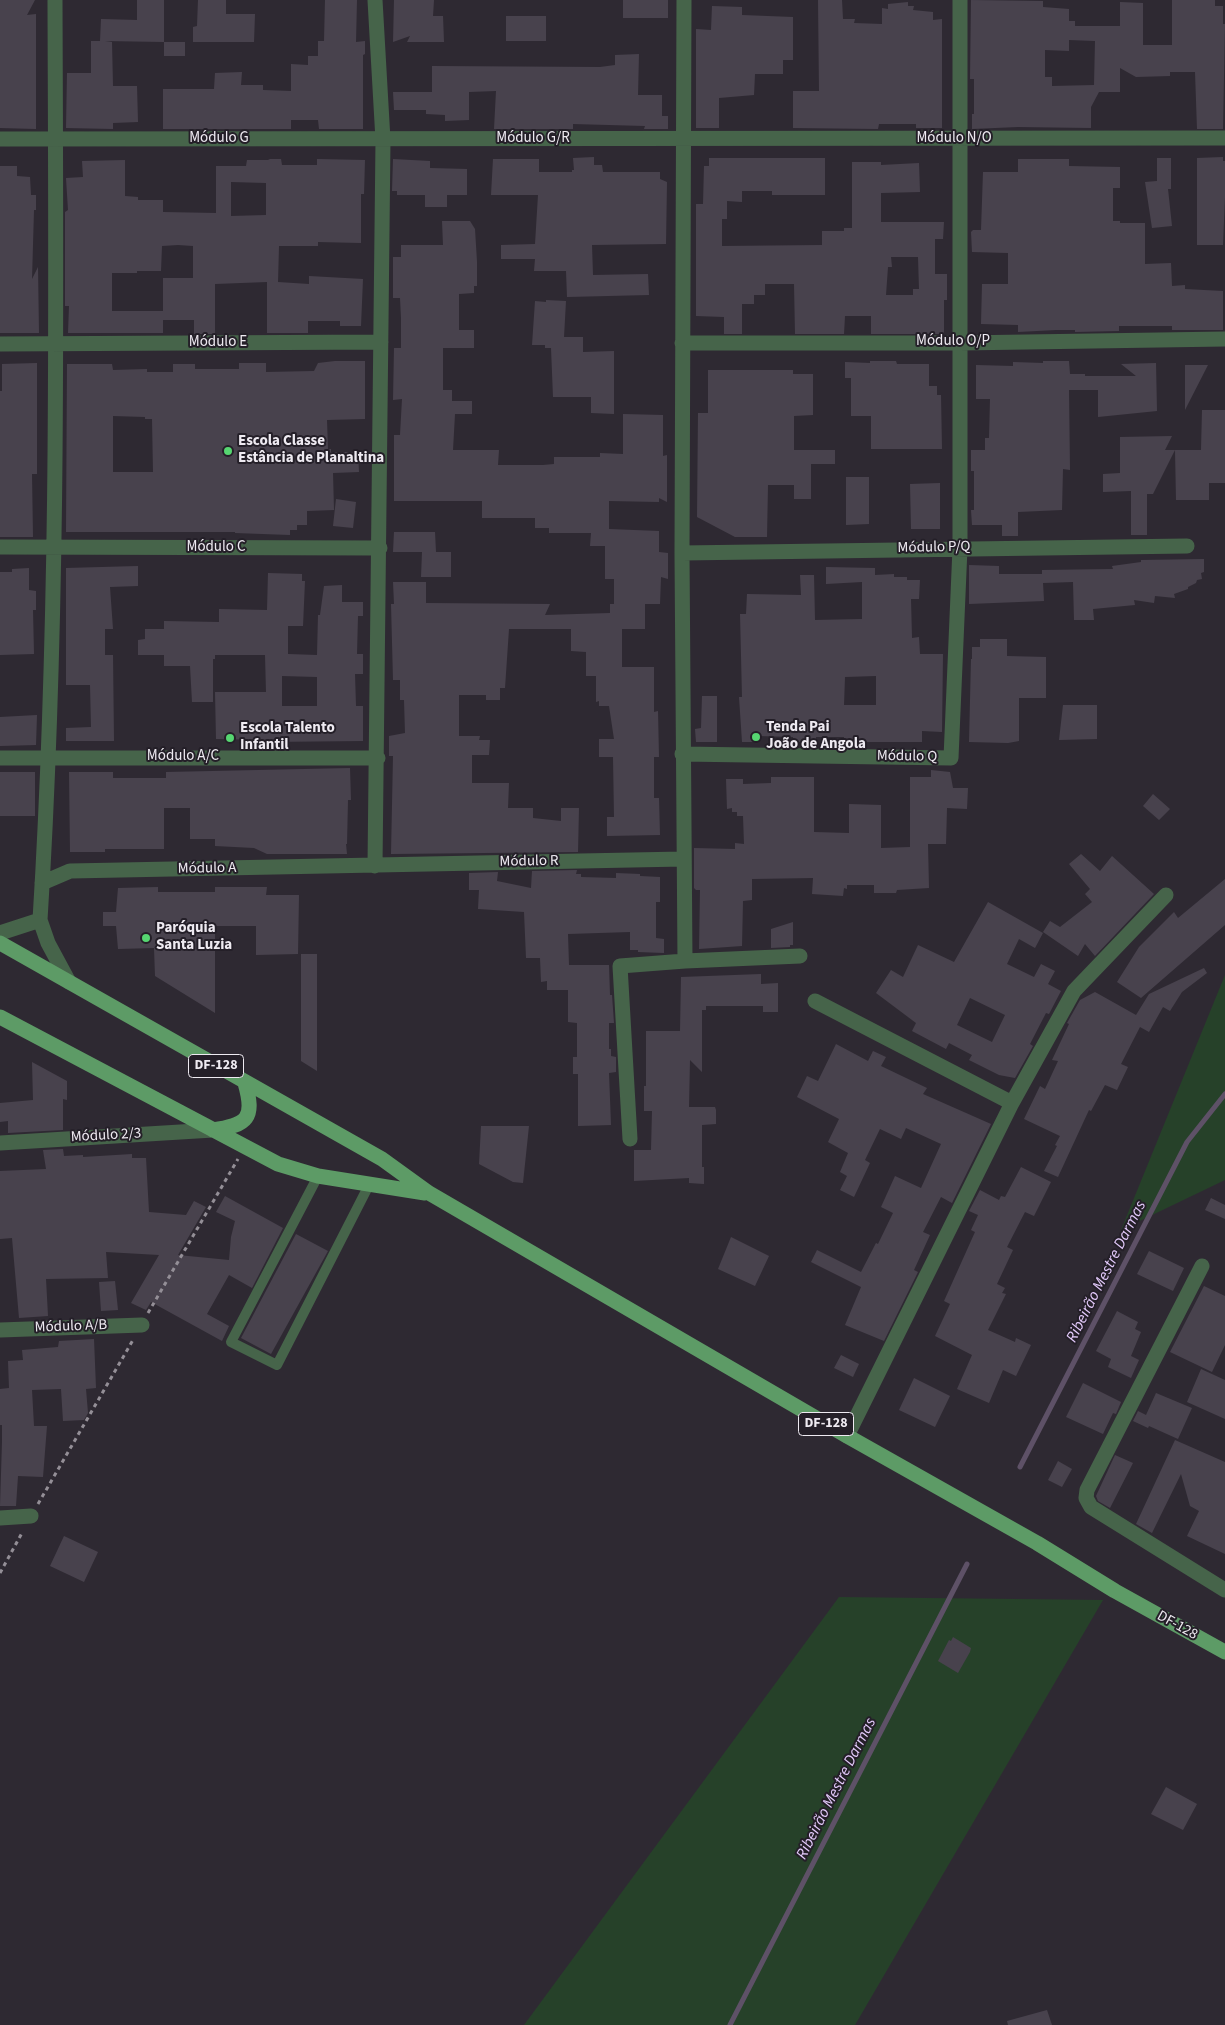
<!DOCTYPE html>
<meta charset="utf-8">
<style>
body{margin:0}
canvas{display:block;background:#2e2932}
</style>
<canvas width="1225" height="2025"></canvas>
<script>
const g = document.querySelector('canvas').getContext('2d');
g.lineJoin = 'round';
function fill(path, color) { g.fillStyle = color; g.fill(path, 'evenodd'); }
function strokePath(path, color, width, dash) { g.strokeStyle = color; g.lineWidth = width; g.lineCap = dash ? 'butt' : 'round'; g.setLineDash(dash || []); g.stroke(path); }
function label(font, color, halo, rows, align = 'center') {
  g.font = font + ' "Source Sans 3",sans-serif'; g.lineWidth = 4; g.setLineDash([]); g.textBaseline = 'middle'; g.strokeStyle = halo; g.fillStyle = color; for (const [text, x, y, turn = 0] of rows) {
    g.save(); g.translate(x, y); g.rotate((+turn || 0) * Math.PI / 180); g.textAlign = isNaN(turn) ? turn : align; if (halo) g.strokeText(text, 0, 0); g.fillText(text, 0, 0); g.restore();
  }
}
const green = new Path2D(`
 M1225,975V1180L1121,1230Z
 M839,1597L1103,1600L855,2025H524Z`);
const stream = new Path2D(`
 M1020,1467L1187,1142L1225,1094
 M730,2025L967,1564`);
const building = new Path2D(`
 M0,0H35L27,15L36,14V129L0,128Z
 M137,0H164V42L105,41L112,42L113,86H137L138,122L113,123V129L66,128L67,73H91V41H100L101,19L137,20Z
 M198,0H226V14H255L254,42H193V27L197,26Z
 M325,0H357L356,42L365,41V54L363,55V129H319L318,120H291V129H163V89H214L215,73L242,72L241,85H263V90L291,91V64L308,65V56H318V41H324Z
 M394,0H434L433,16H443L444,42H407L410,36L393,42Z
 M623,0H668V18H623Z
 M818,0H842L843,19H855L854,23L882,24V8L888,9V4L908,2V6H914L913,10L933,12V20L942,19V128H916V124H879L878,129L793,128V91H819Z
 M971,0L1043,1V7L1069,9V21H1075V26H1120V2L1143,3V45H1172V0H1215V6H1223V24H1225L1223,129H1197L1195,72H1170V76L1136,77L1120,68V92H1099L1091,107V128L1018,127L972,129V114H974V79H970ZM1069,40L1095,41L1094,85L1052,86V77H1045V50L1069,51Z
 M712,6L742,7V15L793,17V60H783V74H755L754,95L719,98V128H696V29L711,30Z
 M506,16H546V41H506Z
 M164,42H185V56H164Z
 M639,54L638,95H662V116H668V129H644L645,126L573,124V129H494L496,91L469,92V120L445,121V115L426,114V110H394L393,92H432V66L600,67L615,65V55Z
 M594,157V165H602L603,172H660V179L667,182L666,244L592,245L593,275L648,274L649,295L567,297L566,271H534L535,259H501V245L535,244L538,195H491L493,159H539V172H572V170H574L573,158Z
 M1223,157V161H1225V197L1223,245H1197V158Z
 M709,158H825V195H772V191H742V202L727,201V219H722V246L822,245V231H844V228H852V162H881V165L919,163L920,192L881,193V222H944L943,239H935V274H947V300H944V334H871V316H845L844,334H795L794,284H765V295H754V304H742V334H724V317L696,316V204H703L704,166H709ZM891,257H918L919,289H913V295H886L888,267H892Z
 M1157,158H1171V189H1168L1172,226L1152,228L1145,182L1157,181Z
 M270,159H281L282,165H317V159L365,160L364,194H361V243L318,242V246H279L278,282L309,284V276L363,279L361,326H340V321H308V333H267V282L215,284V334H194V320H163V278H193V246L178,245L162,246L161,271H137V273H112V311H163V333H68L69,306H65V212L68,210L66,178L83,177L82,161L125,160V196L138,197V200H163V212L216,213V166H246L247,160H268ZM231,182L266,183V215L231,216Z
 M393,159L430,161V168L467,169V195H447V207H425V195H397V191H392Z
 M1018,159H1069V166L1120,167V188H1113V221H1120V223H1145V264L1171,263L1172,286L1185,285V289L1223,291V330H1172V326H1119V331L1075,332V330H1056L1018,332V325L981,324L982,284H1008V253L972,252L971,232L973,230H981L983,172H1018Z
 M0,166H17V176L30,177L31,195H36V210H34L32,279L38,267L39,333H0Z
 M442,221H470L475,229L477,262V286H474V293L459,294V330H474V348H443V390H452V401H472V414H455L453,450H499L498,465H543L554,464V457H600V453L623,454V414L663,415V456L667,455V502L659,498V502L609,501V529L659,531V552L668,553V579L661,577L660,604H645V629H622V667H654V712L658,711L659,757H654V798H659L660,835L607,836V817H614L613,757H599V739H614L609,706H599V701L596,702V676H586V652L571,651V629H509L505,688H500V700H486V695H459V736H480L479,740H490L489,755H472V783H509L508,808H533V818L561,821V808H579L578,852L391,854L393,756H389V736L405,733L404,700H400V680H393L391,604H394L393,582H426V603L550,604L545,615L610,613V604H614V579H605V546H590L591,533H549V528H535V518H482V501H394V435H400L402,399L393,400L394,348H401V318L400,298H393V257H401V245H443Z
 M546,300L566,301L564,337H583V352L614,351V414L591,413V397H553L551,348H545V345H532L535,301L546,302Z
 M335,361H365V419L327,420L328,449H331V452H358L359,472L333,473L334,510L307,511V525H297V530H290V535L235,533V532H66L67,364H112L113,370L147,369V372H173V364H195V369H239V363H266V372L314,371L318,363ZM113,416L145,417V419H152L153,472H113Z
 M870,361H896L897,364H929V386H937V395H941L942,449H871V416H851V378H845V362L870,363Z
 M1043,361H1069L1070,374H1085V376H1136L1121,364L1156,363L1157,411L1098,417V390H1069L1070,470L1063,469L1062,510L1018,512V536H1002V525H972L971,510H974V471H971V450H985V438H989L990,399H976V365L1013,366V362L1043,363Z
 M37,363V474H32L33,537H0V391H2V364Z
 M1185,365H1208L1185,410Z
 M708,370H793V374H813V415L794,416V450H835V464H811V499H794V485H768L767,537H735L697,517L698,413H708Z
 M1202,410H1225V483H1209V500H1176L1175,450L1153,494H1147V535H1131V491L1103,492V474L1120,473V437L1172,436L1165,450H1201Z
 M846,477H869V524L846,525Z
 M940,483V529H911L910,484Z
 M336,499L356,502L353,528L333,526Z
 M394,532H435L436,552H451V577H421L422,552H393Z
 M1204,559V572L1201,573L1202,579L1197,580L1196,583L1188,587V589L1174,594L1175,598L1155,596L1154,603L1134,600L1135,605L1093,609L1094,620H1074L1073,582L1043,583L1044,601L969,604V565L999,566V574H1042V570L1113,569L1112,566L1141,562V560Z
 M138,566V586L110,587L113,629H105V655H113L114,741H66V728L91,727L90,685H66V568Z
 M826,567L875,568V575L894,574V577H907V580H920L919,599H911L912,638L919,637L920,654H943L942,732L922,731V742H844V737H816V742H793V737L758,736L759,742H742L739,697H742L740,614H746L747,594L801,595L800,575H814L815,620L862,619V582L826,584ZM876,676V705H844L845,677Z
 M29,568V590L36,591V610H33L34,654L0,655V572H12V569Z
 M268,573L302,574V581H305L303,626H288V654L317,655L318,615H320L324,586L342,585V602H363V616H358L357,654H363V674H355L356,706H363V741L266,742V740L216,739L215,692H266L265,655H215V659H213V702H192L190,666H164V655H138V640L145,639V629H164V621L219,622V609L267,610ZM282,676L317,677V706H282Z
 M980,639H1007V656L1046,657V698H1019V741L1008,743L969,742L971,659H972V647H980Z
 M702,696H717V742H696L695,729L701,728Z
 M1063,705H1097V739L1059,740Z
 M37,715L36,745L0,746V717Z
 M350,768L351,800H348L347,844H346L347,854H267L254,848L215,846V839H190V808H164V849H105V852H70L69,772H113V778H166V772Z
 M931,770L950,772L953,788H968L967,809L947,808L946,844H928L929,888L897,890L896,893H874V885H847V889L844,888L843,896L812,894L813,878L752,879V900L743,901L742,946L699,949L700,890H696L694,888V848L735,849V843L744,844L743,816H737V812H732V808L727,809L726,779H743V784L771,783V777H814V832L849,833V804L881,805V848L910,847V777H931Z
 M0,772H35V816H0Z
 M1153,794L1170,809L1159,820L1143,806Z
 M1081,854L1100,871L1112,856L1154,894L1095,956L1085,944L1078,956L1043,932L1050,921L1060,927L1092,902L1085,894L1090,889L1069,864Z
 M577,870L576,874H581V877L616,878V873L640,874V876L660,877V902H656V938L664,939V953L638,952V950H630V932L568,934L569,965H609L610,995H612L614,1023H609V1049H611V1056L616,1057V1072L609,1073L611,1125L578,1126V1074H573V1057H577V1023L568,1022V990H547V981L541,982L540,958H526L524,912L478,909L479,890H469V873L498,872L497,881L531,888L532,871Z
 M1225,879V925L1141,998L1117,982L1139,947L1174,912L1178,918Z
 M158,887V892H215V887H267L266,895H299L298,954L256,955V926H215V1013L155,976L154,948L118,949L116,926H103V912H116L118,888Z
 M988,902L1043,933L1035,948L1019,939L1007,964L1034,977L1041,964L1055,971L1048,984L1061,991L1049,1014L1046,1013L1030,1044L1033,1046L1015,1078L999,1075L969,1060L972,1055L949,1043L946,1049L912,1031L916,1023L876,993L891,970L903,977L918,945L954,962ZM970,998L1005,1015L992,1042L957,1025Z
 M793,922V945H790V947L771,948V929Z
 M301,954H317V1071L301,1061Z
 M1204,968L1207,973L1182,992L1170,1011L1163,1007L1149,1032L1140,1027L1121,1064L1128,1067L1117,1090L1105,1085L1091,1111L1089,1110L1058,1177L1044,1171L1057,1146L1055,1145L1060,1136L1024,1119L1040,1086L1045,1089L1058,1061L1052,1060L1069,1024L1067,1023L1080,1000L1095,992L1136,1015L1149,994Z
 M761,974V984L778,983V1012H763V1006H706V1010H702V1072L690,1060L689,1107H715L716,1110V1124L702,1125V1167H704V1184L689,1183V1178L634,1181V1150H651L652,1111H644V1086H646V1031H680L681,977Z
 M836,1044L868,1061L873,1051L886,1057L881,1066L927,1088L923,1094L991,1124L952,1203L941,1197L923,1232L930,1235L914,1270L918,1272L884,1341L845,1325L861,1287L811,1262L817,1250L861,1272L876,1243L878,1244L893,1213L881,1207L895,1176L921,1188L941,1144L906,1128L901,1139L880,1129L865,1160L870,1163L854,1197L840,1190L847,1176L840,1172L848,1153L828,1142L839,1119L797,1097L807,1076L818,1081Z
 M32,1062L67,1081V1100L63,1099V1130L8,1133V1121L0,1122V1103L33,1100Z
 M481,1126H529L523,1183L513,1182L479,1164Z
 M63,1149L64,1156L83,1155V1157L132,1154V1158H146L149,1212L186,1215L194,1201L206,1207L178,1255L229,1260L231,1237L235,1221L216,1212L225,1196L283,1228L252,1288L229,1275L207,1314L229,1326L222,1341L151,1302L146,1310L131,1303L159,1255L106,1252L108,1278L46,1279L48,1316L19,1318L12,1238L0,1239V1171L46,1169L43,1150Z
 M1021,1167L1051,1182L1034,1216L1025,1212L1007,1247L1013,1250L997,1284L1005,1288L1002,1293L1006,1294L988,1330L1015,1342L1016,1338L1031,1345L1016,1376L1003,1370L989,1403L957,1389L972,1355L935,1336L950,1304L944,1301L975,1232L971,1230L978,1215L969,1211L980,1190L999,1200L1001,1196L1005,1197Z
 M1211,1198L1225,1205V1219L1205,1210Z
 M296,1234L328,1251L271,1354L241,1338Z
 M731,1237L769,1256L755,1286L718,1269Z
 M1149,1251L1184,1268L1173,1291L1137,1274Z
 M115,1281L118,1310L101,1311L99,1282Z
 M1204,1286L1225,1296V1345L1212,1372L1170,1352Z
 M1117,1311L1138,1322L1135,1329L1141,1332L1131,1356L1139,1360L1131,1378L1108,1367L1111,1359L1096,1351Z
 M94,1339L96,1388L86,1389L88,1413L84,1420L63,1421L61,1389L32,1390L34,1426H47L43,1477L18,1476L16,1506H0L2,1442V1425H0V1389L9,1388L8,1361L23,1360L22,1350L58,1347L59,1341Z
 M841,1355L859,1364L853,1377L834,1368Z
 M1201,1369L1225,1380V1419L1187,1402Z
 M914,1378L950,1396L935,1427L899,1410Z
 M1083,1383L1121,1402L1116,1414L1113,1413L1103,1434L1066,1417Z
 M1156,1393L1192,1408L1178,1439L1149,1426L1148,1428L1133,1421L1138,1411L1146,1415Z
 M1175,1440L1225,1462V1554L1187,1536L1199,1511L1190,1506L1181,1474L1152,1533L1136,1524Z
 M1115,1455L1133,1463L1110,1508L1098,1501L1096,1496Z
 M1058,1461L1072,1469L1062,1487L1048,1480Z
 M64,1536L98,1552L84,1582L50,1566Z
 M953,1637L971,1648L970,1652L958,1673L938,1661L949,1640L951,1641Z
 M1166,1787L1197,1804L1183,1830L1151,1814Z
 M1047,2010L1052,2025H1008L1007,2021Z`);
const path = new Path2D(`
 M148,1313L238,1159
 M38,1504L133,1340
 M0,1573L23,1531`);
const lane = new Path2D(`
 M318,1176L231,1342L277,1365L369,1185`);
const street = new Path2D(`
 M55,0C56,306 59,614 40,920L48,943L69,982
 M375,0L383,140L375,866
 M684,0L682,553L685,961
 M0,139L1225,138
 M682,343H960L1225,339
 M0,344L381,342
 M0,547L380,548
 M682,553L1187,546
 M682,754L951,758L960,548V0
 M0,758H378
 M42,883L70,871L683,859
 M0,933L40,920
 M815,1001L1012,1103
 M630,1139L620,966L685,961L800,956
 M0,1143L213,1130
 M1202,1266L1087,1490L1086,1498L1091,1507L1225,1590
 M0,1330L142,1325
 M847,1436L1012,1103L1074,991L1166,895
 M0,1518L31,1516`);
const primary = new Path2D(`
 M0,943L382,1159L429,1193L847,1436L1037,1543L1115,1591L1225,1652
 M0,1017L278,1164L318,1176L425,1193
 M213,1130C248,1125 255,1118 245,1083`);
const markers = [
 [228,451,5,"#56d671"],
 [756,737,5,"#56d671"],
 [230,738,5,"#56d671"],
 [146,938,5,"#56d671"]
];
const shields = [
 [216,1066,55],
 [826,1424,55]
];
const shieldNames = [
 ["DF-128",216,1066],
 ["DF-128",826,1424]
];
const streetNames = [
 ["Módulo G",219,139],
 ["Módulo G/R",533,139],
 ["Módulo N/O",954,139],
 ["Módulo O/P",953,342],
 ["Módulo E",218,343],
 ["Módulo C",216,548],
 ["Módulo P/Q",934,548,-1],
 ["Módulo A/C",183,757],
 ["Módulo Q",907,757,1],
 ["Módulo R",529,862,-1],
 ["Módulo A",207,869,-1],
 ["Módulo 2/3",106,1136,-3],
 ["Módulo A/B",71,1327,-2],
 ["DF-128",1177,1626,29]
];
const poiNames = [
 ["Escola Classe",238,442],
 ["Estância de Planaltina",238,459],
 ["Tenda Pai",766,728],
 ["João de Angola",766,745],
 ["Escola Talento",240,729],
 ["Infantil",240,746],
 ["Paróquia",156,929],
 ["Santa Luzia",156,946]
];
const waterNames = [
 ["Ribeirão Mestre Darmas",1107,1272,-63],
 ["Ribeirão Mestre Darmas",837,1789,-63]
];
fill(green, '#264129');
strokePath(stream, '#5e5167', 5);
fill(building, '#48424d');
strokePath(path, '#948f97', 3, [4, 4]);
strokePath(lane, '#46644a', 10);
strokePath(street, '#46644a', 15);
strokePath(primary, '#5d9b66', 15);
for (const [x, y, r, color] of markers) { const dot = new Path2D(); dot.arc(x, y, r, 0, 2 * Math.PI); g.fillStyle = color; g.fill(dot); strokePath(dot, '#241f28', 2); }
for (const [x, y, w] of shields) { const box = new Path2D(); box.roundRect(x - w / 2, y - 11.5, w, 23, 4); g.fillStyle = '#241f28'; g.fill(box); strokePath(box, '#eeeaf1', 1); }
label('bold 14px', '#eeeaf1', null, shieldNames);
label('15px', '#eeeaf1', '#241f28', streetNames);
label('bold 15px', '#eeeaf1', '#241f28', poiNames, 'left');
label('italic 16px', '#e5ccfd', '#241f28', waterNames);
</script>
